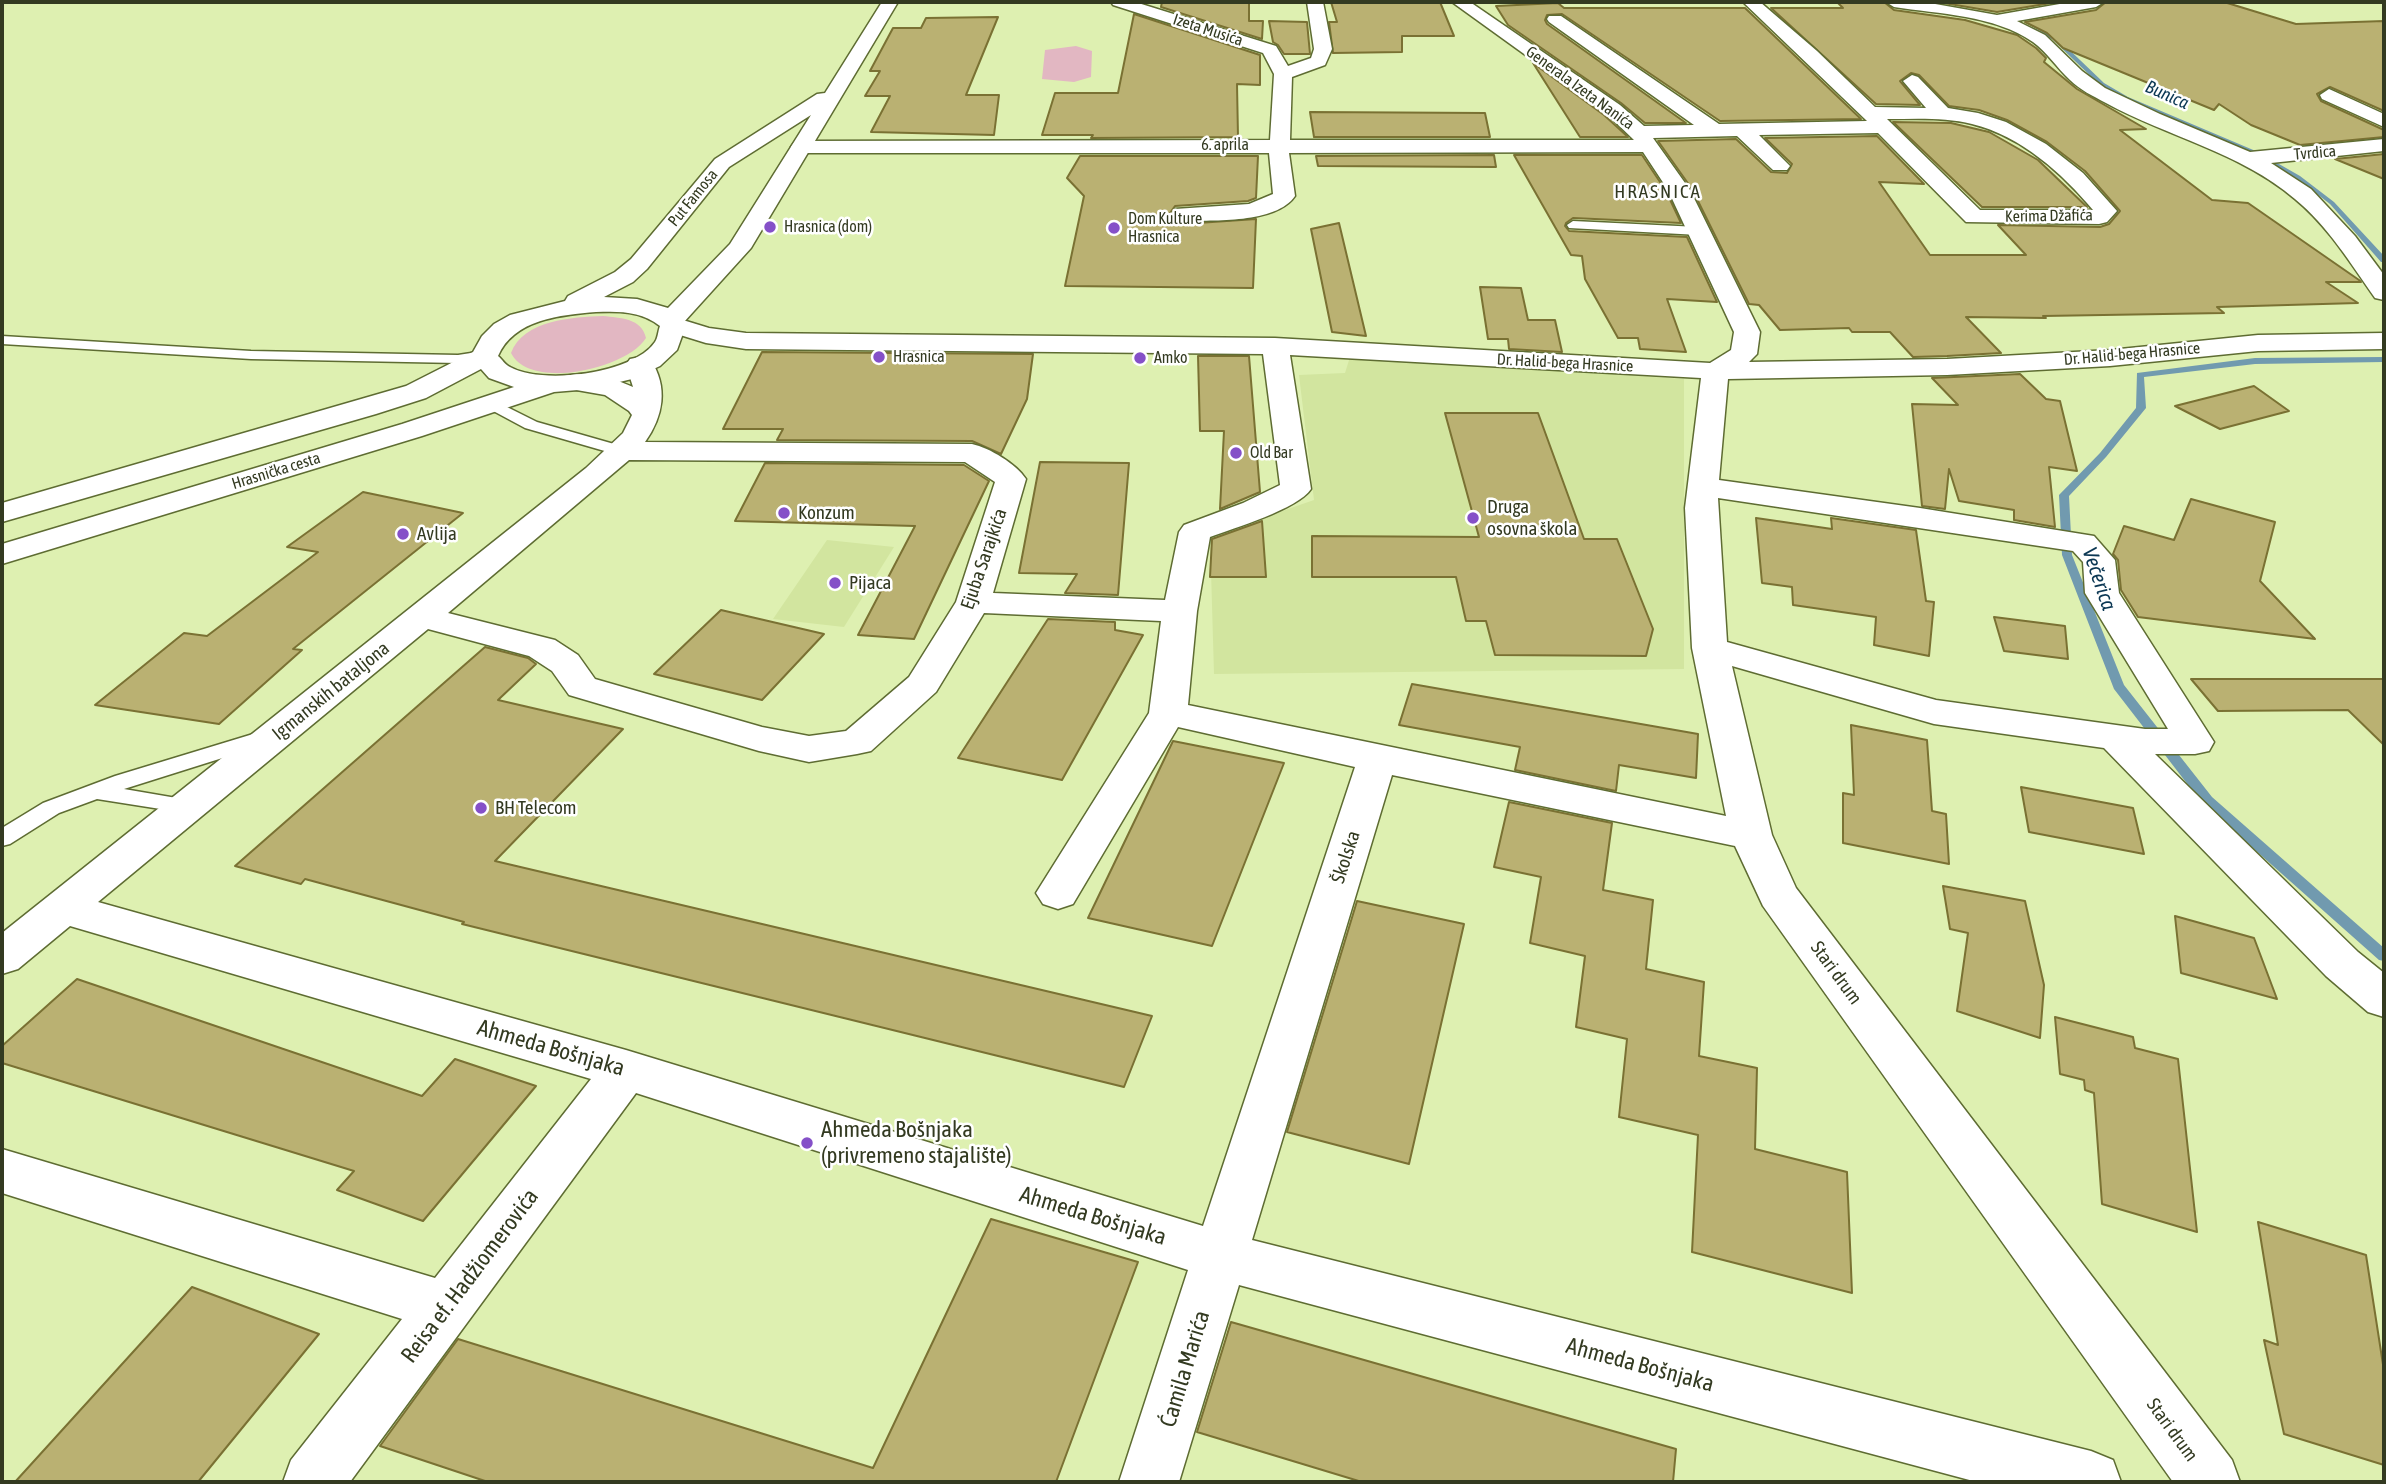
<!DOCTYPE html>
<meta charset="utf-8">
<style>
body{margin:0}
#map{position:relative;width:2386px;height:1484px;overflow:hidden;background:#def0b1;font-family:"Asap Condensed",sans-serif}
canvas{display:block}
.frame{position:absolute;inset:0;border:4px solid #333a21;pointer-events:none}
</style>
<div id="map">
<canvas width="2386" height="1484"></canvas>
<div class="frame"></div>
</div>
<script>
const g = document.querySelector('canvas').getContext('2d');
g.lineJoin = 'round';
function fill(path, color) { g.fillStyle = color; g.fill(path, 'evenodd'); }
function strokePath(path, color, width, dash) { g.strokeStyle = color; g.lineWidth = width; g.lineCap = dash ? 'butt' : 'round'; g.setLineDash(dash || []); g.stroke(path); }
function label(font, color, halo, rows, align = 'center') {
  g.font = font + ' "Asap Condensed",sans-serif'; g.lineWidth = 5; g.setLineDash([]); g.textBaseline = 'middle'; g.strokeStyle = halo; g.fillStyle = color; for (const [text, x, y, turn = 0] of rows) {
    g.save(); g.translate(x, y); g.rotate((+turn || 0) * Math.PI / 180); g.textAlign = isNaN(turn) ? turn : align; if (halo) g.strokeText(text, 0, 0); g.fillText(text, 0, 0); g.restore();
  }
}
const built = new Path2D(`
 M1350,357L1684,379V669L1214,674L1210,536L1314,500L1299,375L1345,373Z
 M827,540L894,547L844,627L773,619Z`);
const green = new Path2D(`
 M1076,46L1092,51L1091,77L1074,82L1042,79L1045,50Z
 M603,316C620,318 642,318 646,338C627,369 530,391 511,353C523,320 573,317 603,316Z`);
const stream = new Path2D(`
 M2006,17L2056,37L2104,83L2128,97L2258,152L2300,176L2334,202L2384,256V262H2381L2330,204L2296,178L2254,154L2124,99L2100,85L2052,39L2004,20Z
 M2384,357V362L2255,364L2144,377L2146,408L2106,457L2069,496L2072,555L2124,685L2212,797L2384,948V961L2379,960L2202,803L2114,689L2062,555L2059,495L2100,453L2136,408L2137,373L2255,358Z`);
const building = new Path2D(`
 M1162,2H1249V21H1263L1262,39L1161,7Z
 M1331,2H1440L1454,36H1402V52L1333,53L1329,22H1337Z
 M1837,2H1884L1894,10L1965,20L2017,35L2036,48L2046,58L2044,62L2077,89L2146,129L2120,130L2212,200L2248,203L2359,280L2361,282H2326L2358,303L2217,307L2224,313L2043,316L2046,318L1966,317L2001,353L1947,356L1913,357L1890,332H1852L1849,328L1780,330L1759,305L1749,304L1692,189L1658,141L1736,139L1771,172L1787,173L1792,164L1765,138L1877,136L1924,184L1879,182L1930,255H2026L1998,225L2100,227L2109,224L2120,211L2085,171L2047,142L2007,120L1979,110L1949,106L1919,75L1911,73L1900,81L1920,105L1876,104L1771,8H1843Z
 M1938,2H2057L1997,12Z
 M2106,2H2224L2296,24L2384,21V111L2330,87L2317,94L2321,101L2384,130V137L2300,145L2251,125L2219,104L2214,110L2063,48L2047,33L2025,22L2096,10Z
 M1558,3L1564,8H1745L1861,119L1720,121L1562,14L1547,15L1545,20L1547,24L1686,123H1645L1621,103L1508,25L1496,6Z
 M1134,14L1260,55V85L1237,84L1238,137L1091,138L1093,135H1042L1055,93H1118Z
 M998,17L966,95H999L994,135L871,132L890,96H865L880,71H870L893,28H921L926,18Z
 M1269,21L1307,22L1310,54H1284L1278,45L1273,42Z
 M1533,63L1604,115L1628,137H1580Z
 M1310,112L1485,113L1490,137H1314Z
 M1893,122L1951,123L1989,132L2038,160L2087,207H1982Z
 M2384,154V179L2335,159Z
 M1494,155L1496,167L1318,166L1316,156Z
 M1514,155H1642L1666,191L1681,223L1573,218L1566,223L1565,226L1569,231L1687,237L1717,302L1667,299L1686,352L1640,349L1638,338H1618L1585,279L1582,256L1571,255Z
 M1080,156H1258L1256,198L1248,201L1175,206L1170,213L1173,220L1183,224L1256,219L1253,288L1065,286L1084,196L1067,178Z
 M1339,223L1366,336L1332,332L1311,229Z
 M1480,287L1521,288L1528,320H1555L1562,352L1509,349L1508,339H1488Z
 M762,352L1033,354L1027,399L1001,454L972,441L777,440L783,429H723Z
 M1198,356H1249L1260,492L1220,509L1224,431H1200Z
 M2020,374L2046,399L2060,401L2077,471L2049,467L2055,527L2014,520V510L1959,501L1949,469L1945,509L1922,506L1912,404L1958,405L1932,378Z
 M2254,386L2289,411L2220,429L2175,406Z
 M1445,413H1538L1584,539H1617L1653,629L1646,656L1495,655L1486,621H1466L1456,577H1312V536L1479,537Z
 M1040,462L1129,463L1118,595L1065,593L1077,574L1019,573Z
 M765,463L964,465L989,481L914,639L858,635L915,526L735,521Z
 M363,492L463,513L293,649L302,650L219,724L95,705L184,633L207,636L318,552L287,547Z
 M2191,499L2275,522L2260,581L2315,639L2138,617L2121,590L2118,560L2113,554L2124,526L2174,540Z
 M1756,518L1832,529L1831,518L1916,530L1926,601L1934,602L1929,656L1874,645L1876,617L1793,605L1792,587L1762,583Z
 M1262,521L1266,577H1210L1212,539Z
 M721,610L824,634L762,700L654,674Z
 M1994,617L2065,626L2068,659L2004,651Z
 M1048,619L1115,622V630L1143,635L1062,780L958,758Z
 M485,647L528,658L536,664L498,700L623,729L495,861L1152,1016L1124,1087L462,924L464,922L305,879L301,884L235,866Z
 M2191,679H2384V745L2348,710L2218,711Z
 M1412,684L1698,734L1696,778L1619,765L1616,791L1515,770L1520,747L1399,725Z
 M1851,725L1927,740L1932,811L1946,814L1949,864L1843,843V793L1854,795Z
 M1173,741L1284,763L1212,946L1088,918Z
 M2021,787L2133,808L2144,854L2029,832Z
 M1509,802L1612,823L1603,890L1653,900L1646,969L1704,982L1699,1056L1757,1068L1755,1149L1847,1172L1852,1293L1692,1252L1698,1135L1619,1117L1627,1039L1576,1027L1585,956L1530,943L1541,877L1494,867Z
 M1943,886L2025,901L2044,985L2040,1038L1957,1011L1968,933L1950,929Z
 M1357,901L1464,924L1409,1164L1287,1132Z
 M2175,916L2254,938L2277,999L2181,973Z
 M77,979L422,1096L455,1059L536,1086L423,1221L337,1190L354,1171L2,1063V1046Z
 M2055,1017L2133,1037L2135,1048L2178,1059L2197,1232L2102,1204L2094,1093L2085,1090L2084,1080L2060,1074Z
 M991,1219L1138,1262L1056,1482H488L380,1446L458,1339L873,1468Z
 M2258,1222L2366,1255L2384,1371V1465L2284,1434L2264,1340L2278,1345Z
 M192,1287L319,1334L198,1482H15Z
 M1231,1322L1676,1449L1673,1482H1362L1197,1432Z`);
const lane = new Path2D(`
 M1573,221L1699,227L1705,231L1699,235L1569,228L1567,225Z
 M2,336L251,351L458,355L484,351L491,355L489,358L458,363L251,359L2,344Z
 M489,398L537,422L628,448L630,451L622,456L525,428L484,406L481,403L484,400Z
 M263,731L270,733L273,738L270,743L124,789L194,801L197,806L194,811L186,813L97,799L59,813L10,844L2,846V828L43,803L115,776Z`);
const street = new Path2D(`
 M1111,2H1135L1276,46L1288,66L1311,58L1314,49L1307,2H1323L1332,49L1325,65L1292,77L1290,140H1634L1606,113L1452,2H1470L1620,105L1644,126L1694,125L1549,22L1547,19L1549,16H1561L1719,124L1867,121L1743,2H1760L1817,51L1875,107L1926,108L1903,81L1912,75L1918,77L1948,108L1978,113L2006,122L2046,144L2083,173L2117,211L2107,222L2099,224L1966,222L1878,133L1759,135L1790,166L1787,170H1773L1737,136L1653,138L1690,190L1760,332L1757,354L1749,362L1947,359L2110,350L2258,335L2384,333V349L2258,351L2110,366L1947,375L1728,379L1719,480L1920,508L2094,536L2115,560L2119,593L2214,742L2209,751L2195,754H2155L2358,952L2384,973V1017L2368,1012L2326,976L2104,748L1934,724L1732,666L1772,835L1796,888L2232,1460L2240,1482H2173L1763,906L1735,846L1392,775L1252,1240L2091,1451L2113,1460L2121,1482H1977L1239,1285L1179,1482H1119L1188,1270L636,1093L350,1482H283L291,1460L402,1319L2,1193V1149L435,1278L591,1079L70,926L18,969L2,974V933L586,468L623,433L632,415L629,411L605,395L565,388L561,382L565,376C587,371 613,378 633,387L626,365L630,359L640,357L650,359C669,387 663,417 645,442L972,444C990,448 1016,464 1026,479L993,593L1165,600L1179,532L1184,525L1243,503L1280,485L1263,354L746,349L706,343L664,330L660,325L664,320L673,317L709,328L746,333L1275,338L1710,363L1731,350L1734,332L1668,190L1643,152L1289,153L1295,196C1276,224 1213,220 1183,221L1175,219L1172,214L1175,209L1249,204L1273,194L1269,153H801L794,151L791,147L794,143L801,141L1270,140L1274,74L1263,53L1113,5ZM1887,119C1915,119 1945,117 1972,124C2021,136 2062,173 2093,210H1980ZM1290,355L1701,378L1685,508L1692,648L1726,816L1188,705L1197,611L1210,537C1234,528 1298,509 1311,489ZM629,460L965,462L995,482L956,602L909,677L846,731L809,736L762,727L595,679L578,655L555,640L448,613ZM1718,498L2073,551L2083,562L2085,593L2168,729H2145L1936,700L1727,642ZM984,613L1161,621L1149,713L1036,893L1043,904L1058,909L1073,904L1178,727L1355,767L1203,1226L626,1050L98,902L428,629L529,656L552,671L569,695L759,751L809,762L857,754L871,751L936,692Z
 M1886,2H1924L1997,15L2071,2H2104L2096,7L2017,21L2045,35L2082,71L2105,88L2160,114L2250,152L2384,139V151L2271,163L2311,189L2355,236L2384,275V300L2375,298C2351,264 2328,226 2295,199C2240,152 2168,137 2106,103C2093,96 2080,90 2070,80C2057,68 2047,52 2033,42C1994,15 1939,14 1894,7Z
 M2329,89L2384,114V127L2322,99L2320,95Z`);
const secondary = new Path2D(`
 M882,2H898L751,248L684,322L686,325L677,350L660,366L632,379L590,389L554,392L422,436L2,564V544L402,424L514,387L489,378L481,369L426,398L376,414L2,522V503L406,386L473,352L482,336L494,324L510,315L565,301L568,296L615,272L631,259L715,159L817,94L825,93ZM811,115L730,244L668,308L637,299L604,297L633,282L647,269L729,167ZM596,312C619,311 641,311 660,326C658,331 658,338 655,342C633,374 542,385 510,367C505,365 502,359 498,356C514,319 561,315 596,312Z`);
const markers = [
 [770,227,7,"#8550c8"],
 [1114,228,7,"#8550c8"],
 [879,357,7,"#8550c8"],
 [1140,358,7,"#8550c8"],
 [1236,453,7,"#8550c8"],
 [784,513,7,"#8550c8"],
 [1473,518,7,"#8550c8"],
 [403,534,7,"#8550c8"],
 [835,583,7,"#8550c8"],
 [481,808,7,"#8550c8"],
 [807,1143,7,"#8550c8"]
];
const farStreetnames = [
 ["Izeta Musića",1208,30,18],
 ["Generala Izeta Nanića",1580,88,36],
 ["6. aprila",1225,145],
 ["Tvrdica",2315,153,-5],
 ["Put Famosa",693,198,-51],
 ["Kerima Džafića",2049,216,-1],
 ["Dr. Halid-bega Hrasnice",2132,354,-5],
 ["Dr. Halid-bega Hrasnice",1565,363,3],
 ["Hrasnička cesta",276,471,-17]
];
const farPoinames = [
 ["Dom Kulture",1128,219],
 ["Hrasnica",1128,237],
 ["Hrasnica (dom)",784,227],
 ["Hrasnica",893,357],
 ["Amko",1154,358],
 ["Old Bar",1250,453]
];
const farWaternames = [
 ["Bunica",2167,95,24]
];
const farQuarternames = [
 ["HRASNICA",1658,192]
];
const poiNames = [
 ["Druga",1487,507],
 ["osovna škola",1487,529],
 ["Konzum",798,513],
 ["Avlija",417,534],
 ["Pijaca",849,583],
 ["BH Telecom",495,808]
];
const streetNames = [
 ["Ejuba Sarajkića",984,559,-71],
 ["Igmanskih bataljona",331,691,-39],
 ["Školska",1346,857,-72],
 ["Stari drum",1836,973,54],
 ["Stari drum",2172,1430,54]
];
const waterNames = [
 ["Večerica",2099,579,71]
];
const nearStreetnames = [
 ["Ahmeda Bošnjaka",551,1048,16],
 ["Ahmeda Bošnjaka",1093,1216,17],
 ["Reisa ef. Hadžiomerovića",470,1276,-53],
 ["Ahmeda Bošnjaka",1640,1365,15],
 ["Ćamila Marića",1185,1369,-73]
];
const nearPoinames = [
 ["Ahmeda Bošnjaka",821,1130],
 ["(privremeno stajalište)",821,1156]
];
fill(built, '#d2e59f');
fill(green, '#e2b7c2');
fill(stream, '#719aaf');
fill(building, '#bab172');
strokePath(building, '#7a7133', 2);
strokePath(lane, '#5e6c32', 3);
strokePath(street, '#5e6c32', 3);
strokePath(secondary, '#5e6c32', 3);
fill(lane, '#fff');
fill(street, '#fff');
fill(secondary, '#fff');
for (const [x, y, r, color] of markers) { const dot = new Path2D(); dot.arc(x, y, r, 0, 2 * Math.PI); g.fillStyle = color; g.fill(dot); strokePath(dot, '#fff', 2.5); }
label('16px', '#333a21', '#fff', farStreetnames);
label('16px', '#333a21', '#fff', farPoinames, 'left');
label('italic 18px', '#0b3753', '#fff', farWaternames);
g.letterSpacing = '2px';
label('19px', '#333a21', '#fff', farQuarternames);
g.letterSpacing = '0px';
label('19px', '#333a21', '#fff', poiNames, 'left');
label('19px', '#333a21', '#fff', streetNames);
label('italic 21px', '#0b3753', '#fff', waterNames);
label('23px', '#333a21', '#fff', nearStreetnames);
label('23px', '#333a21', '#fff', nearPoinames, 'left');
</script>
